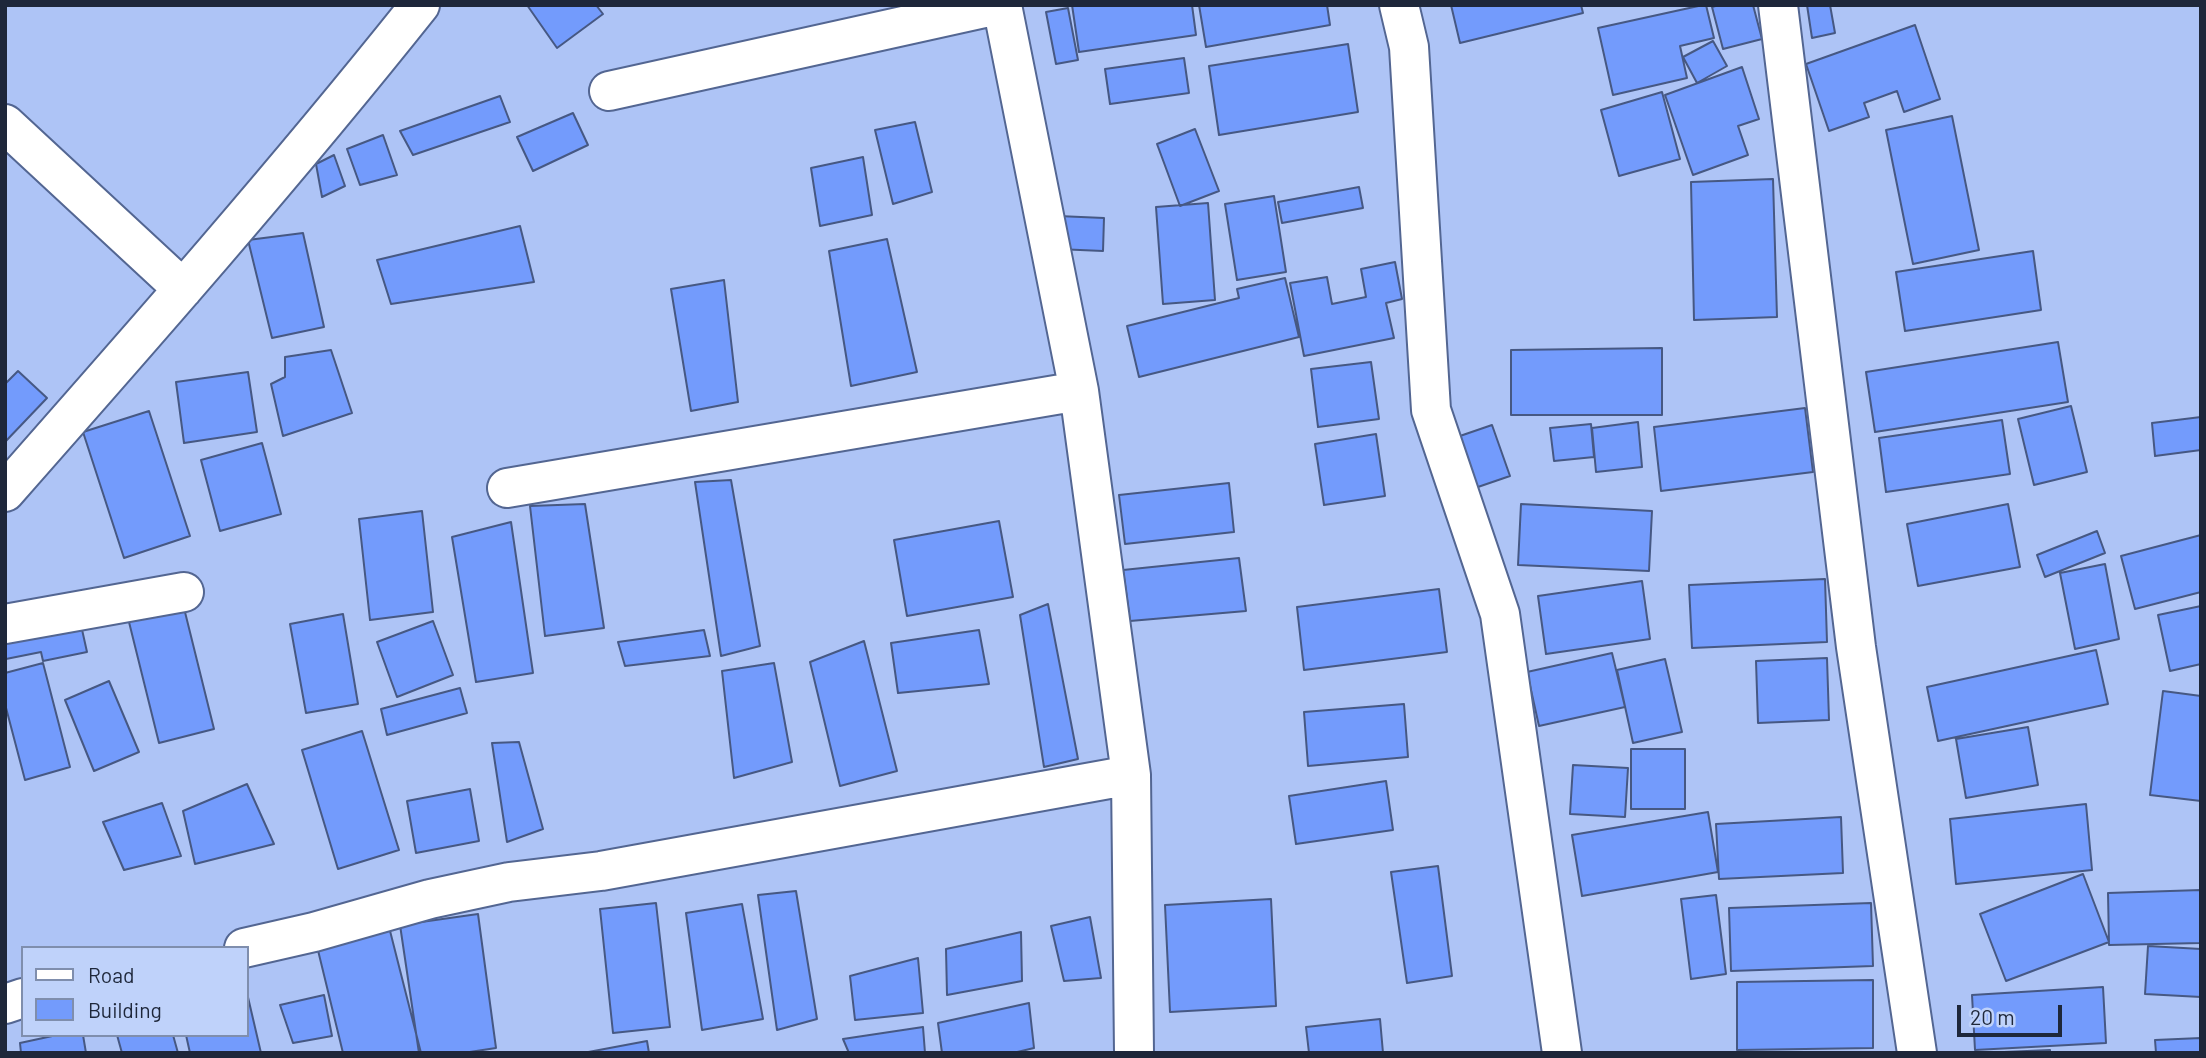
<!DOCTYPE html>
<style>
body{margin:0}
#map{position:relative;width:2206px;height:1058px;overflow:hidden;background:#aec4f6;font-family:Barlow,sans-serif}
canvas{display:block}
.frame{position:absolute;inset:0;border:7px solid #1e273a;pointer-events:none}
.legend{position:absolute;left:21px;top:946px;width:228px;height:91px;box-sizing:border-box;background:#bfd2fa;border:2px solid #7f8ead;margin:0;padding:9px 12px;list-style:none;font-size:21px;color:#1e273a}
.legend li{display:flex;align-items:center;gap:14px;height:35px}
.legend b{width:35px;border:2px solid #7f8ead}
.scale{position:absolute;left:1957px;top:1005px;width:105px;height:32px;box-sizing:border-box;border:4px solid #1e273a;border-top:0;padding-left:9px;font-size:21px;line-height:24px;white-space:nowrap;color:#1e273a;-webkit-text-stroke:5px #bfd2fa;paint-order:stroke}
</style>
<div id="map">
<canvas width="2206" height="1058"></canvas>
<div class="frame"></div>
<ul class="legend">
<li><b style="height:9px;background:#fff"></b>Road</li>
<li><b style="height:19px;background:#739bfc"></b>Building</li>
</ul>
<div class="scale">20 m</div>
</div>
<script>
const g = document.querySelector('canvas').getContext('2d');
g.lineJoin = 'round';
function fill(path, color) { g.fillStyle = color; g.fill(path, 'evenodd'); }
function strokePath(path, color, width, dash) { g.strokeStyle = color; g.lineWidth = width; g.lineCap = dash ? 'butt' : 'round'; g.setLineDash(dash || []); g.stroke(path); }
const building = new Path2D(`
 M527,5H596L603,14L557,48Z
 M1072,5H1192L1196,35L1079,52Z
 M1199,5H1327L1330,25L1206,47Z
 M1451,5H1581L1583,13L1460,43Z
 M1703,5H1706L1714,38L1680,46L1687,78L1613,95L1598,28Z
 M1719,5H1753L1762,39L1723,49L1712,7Z
 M1807,5H1830L1835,33L1812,38Z
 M1068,8L1078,60L1056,64L1046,12Z
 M1915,25L1940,99L1904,112L1897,91L1864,103L1869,117L1829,131L1806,64Z
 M1713,41L1727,66L1697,83L1683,57Z
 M1348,44L1358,112L1219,135L1209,66Z
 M1184,58L1189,93L1110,104L1105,69Z
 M1742,67L1759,119L1738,126L1748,155L1693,175L1665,95Z
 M1662,92L1680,159L1619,176L1601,110Z
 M500,96L510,122L413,155L400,131Z
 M573,113L588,145L533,171L517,137Z
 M1952,116L1979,250L1913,264L1886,130Z
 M915,122L932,192L893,204L875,130Z
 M1195,129L1219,191L1180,206L1157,144Z
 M383,135L397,175L360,185L347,149Z
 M334,155L345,186L322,197L316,164Z
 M863,157L872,215L820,226L811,168Z
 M1773,179L1777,317L1694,320L1691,182Z
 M1359,187L1363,208L1282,223L1278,202Z
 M1274,196L1286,272L1237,280L1225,204Z
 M1208,203L1215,300L1163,304L1156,207Z
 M1058,216L1104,218L1103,251L1057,249Z
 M520,226L534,282L391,304L377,260Z
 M303,233L324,327L272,338L248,240Z
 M887,239L917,372L851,386L829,251Z
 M2033,251L2041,310L1905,331L1896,272Z
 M1395,262L1402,299L1386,303L1394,338L1304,356L1290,283L1327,277L1332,304L1366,297L1361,269Z
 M1285,278L1299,337L1139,377L1127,326L1239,298L1237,289Z
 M724,280L738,402L691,411L671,289Z
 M2058,342L2068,402L1875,432L1866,372Z
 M1662,348V415H1511V350Z
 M331,350L352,413L283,436L271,384L285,377V357Z
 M1371,362L1379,419L1318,427L1311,369Z
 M18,371L47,398L5,442V384Z
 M248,372L257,432L184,443L176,382Z
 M2071,406L2087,472L2034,485L2018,419Z
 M1805,408L1813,472L1661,491L1654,427Z
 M149,411L190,536L124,558L83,432Z
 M2201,417V450L2155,456L2152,423Z
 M2002,420L2010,474L1886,492L1879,438Z
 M1638,422L1642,467L1596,472L1592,428Z
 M1591,424L1594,457L1554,461L1550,428Z
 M1492,425L1510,476L1475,488L1457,437Z
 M1376,434L1385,496L1324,505L1315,444Z
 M262,443L281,514L220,531L201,460Z
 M731,480L760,646L721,656L695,482Z
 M1229,483L1234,532L1125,544L1119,495Z
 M585,504L604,628L545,636L530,506Z
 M1521,504L1652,511L1649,571L1518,565Z
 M2008,504L2020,567L1918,586L1907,524Z
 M422,511L433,612L370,620L359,519Z
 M999,521L1013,597L907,616L894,540Z
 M511,522L533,673L476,682L452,537Z
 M2097,531L2105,553L2045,577L2037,555Z
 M2201,535V592L2135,609L2121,556Z
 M1239,558L1246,611L1130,621L1123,570Z
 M2105,564L2119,639L2075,649L2060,573Z
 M1825,579L1827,642L1692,648L1689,585Z
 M1642,581L1650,639L1546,654L1538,596Z
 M1439,589L1447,652L1304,670L1297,607Z
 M183,604L214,729L159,743L128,618Z
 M1048,604L1078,759L1044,767L1020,615Z
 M2201,606V664L2170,671L2158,615Z
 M343,614L358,704L306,713L290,624Z
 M433,621L453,675L397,697L377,642Z
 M81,625L87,652L43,661L41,652L6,659L5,641Z
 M704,630L710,656L625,666L618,642Z
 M979,630L989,684L898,693L891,643Z
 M864,641L897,771L840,786L810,662Z
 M2096,650L2108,704L1938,741L1927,687Z
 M1612,653L1625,707L1539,726L1527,672Z
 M1827,658L1829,720L1758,723L1756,661Z
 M1665,659L1682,732L1633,743L1617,670Z
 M43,663L70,767L25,780L5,704V673Z
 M774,663L792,762L734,778L722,671Z
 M109,681L139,752L94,771L65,700Z
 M460,688L467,713L387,735L381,709Z
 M2163,691L2201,696V801L2150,795Z
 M1404,704L1408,757L1308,766L1304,712Z
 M2028,727L2038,785L1966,798L1956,739Z
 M362,731L399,850L338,869L302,750Z
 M519,742L543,829L507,842L492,743Z
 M1631,749H1685V809H1631Z
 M1573,765L1628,768L1625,817L1570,814Z
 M1386,781L1393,830L1296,844L1289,796Z
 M247,784L274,844L195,864L183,811Z
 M470,789L479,841L416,853L407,801Z
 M162,803L181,856L124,870L103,822Z
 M2086,804L2092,870L1956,884L1950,819Z
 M1708,812L1718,872L1582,896L1572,835Z
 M1841,817L1843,873L1719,879L1716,824Z
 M1438,866L1452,976L1407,983L1391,872Z
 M2083,874L2109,942L2006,981L1980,914Z
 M2201,890V943L2109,945L2108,893Z
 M796,891L817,1019L777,1030L758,895Z
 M1716,895L1726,974L1691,979L1681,899Z
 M1271,899L1276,1006L1170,1012L1165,905Z
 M656,903L670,1027L613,1033L600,909Z
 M1871,903L1873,966L1731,971L1729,908Z
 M742,904L763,1019L702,1030L686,913Z
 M478,914L496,1048L463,1053H419L400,925Z
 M1090,917L1101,978L1064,981L1051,926Z
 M387,919L421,1053H343L315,938Z
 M1021,932L1022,981L947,995L946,949Z
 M2148,946L2201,949V997L2145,994Z
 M918,958L923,1013L855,1020L850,976Z
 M1873,980V1048L1737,1050V982Z
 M2103,987L2106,1043L1975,1050L1972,995Z
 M247,993L261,1053H190L186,1035H247Z
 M324,995L332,1036L293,1043L280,1005Z
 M1029,1003L1034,1048L1013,1053H942L938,1023Z
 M1380,1019L1383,1053H1309L1306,1027Z
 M923,1027L925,1053H849L843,1039Z
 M57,1035H83L86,1053H21L20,1043Z
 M117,1035H173L178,1053H122Z
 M2201,1038V1053H2156L2155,1040Z
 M647,1041L649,1053H583Z
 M2050,1050V1053H1981Z`);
const minor = new Path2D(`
 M1002,5L1079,391L1131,775L1134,1053
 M1399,5L1409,47L1431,410L1500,614L1562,1053
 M1778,5L1856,647L1917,1053
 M609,91L998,5
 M5,124L183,289
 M507,488L1079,391
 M5,492C146,332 287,172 420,5
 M5,624L184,592
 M244,948L314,932L430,899L509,882L601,871L1131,775
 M5,1004L23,998`);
fill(building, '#739bfc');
strokePath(building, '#465883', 2);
strokePath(minor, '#536692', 42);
strokePath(minor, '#fff', 38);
</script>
